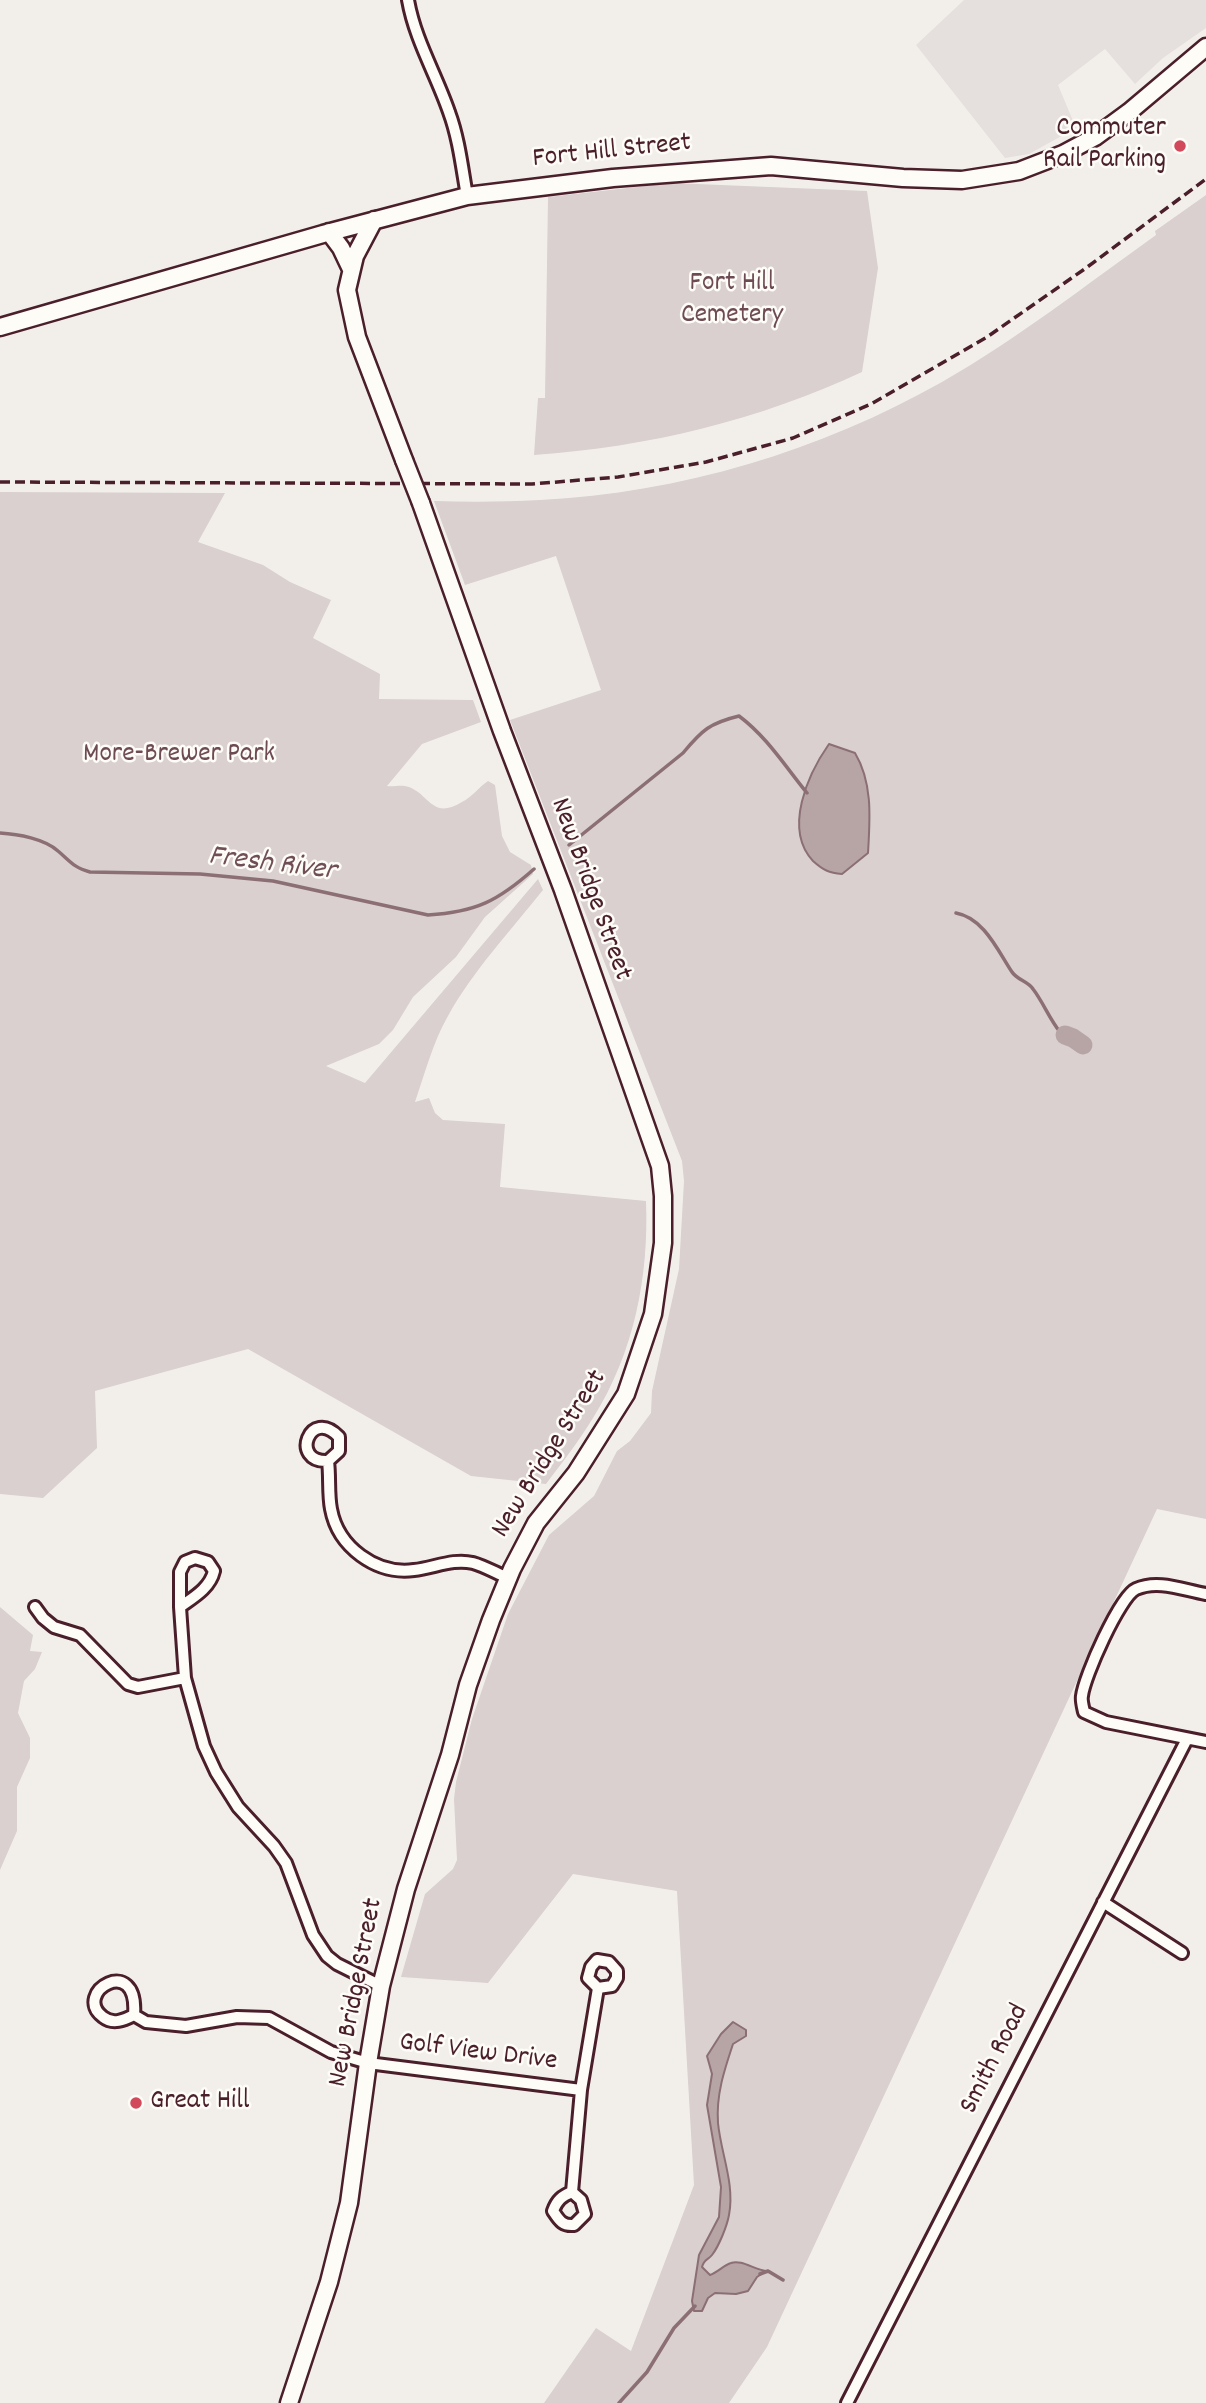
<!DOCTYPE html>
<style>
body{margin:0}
canvas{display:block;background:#f2efeb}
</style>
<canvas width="1206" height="2403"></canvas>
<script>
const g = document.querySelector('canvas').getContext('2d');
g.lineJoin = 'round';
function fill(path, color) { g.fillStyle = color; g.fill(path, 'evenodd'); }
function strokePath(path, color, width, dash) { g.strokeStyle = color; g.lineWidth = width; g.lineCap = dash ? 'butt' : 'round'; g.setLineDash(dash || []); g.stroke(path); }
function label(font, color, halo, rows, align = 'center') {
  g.font = font + ' Dekko,sans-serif'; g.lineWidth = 5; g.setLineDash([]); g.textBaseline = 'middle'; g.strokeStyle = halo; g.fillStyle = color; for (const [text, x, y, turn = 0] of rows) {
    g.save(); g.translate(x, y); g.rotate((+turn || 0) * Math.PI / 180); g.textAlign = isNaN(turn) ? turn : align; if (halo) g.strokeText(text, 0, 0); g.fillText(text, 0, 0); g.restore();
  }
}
const built = new Path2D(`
 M964,0H1206V28L1163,58L1135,84L1105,49L1058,85L1076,128L1029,154L1005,158L916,45Z`);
const green = new Path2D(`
 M672,183L867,191L878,268L862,372C759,420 649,447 534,455L538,398H545L548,197Z
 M1206,195V1519L1157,1509L767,2347L729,2403H544L596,2328L631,2351L694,2185L677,1891L573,1874L488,1983L401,1977L425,1894L453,1869L457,1860L454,1799L456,1782L472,1719L508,1614L549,1535L594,1496L617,1451L630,1441L651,1413L652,1391L679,1269L684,1181L682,1161L510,720L601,690L556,556L465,585L434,501C469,502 504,502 540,500C680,493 820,451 942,382C1017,339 1086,285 1156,235L1155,231Z
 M0,492L225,493L198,542L263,565L290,582L331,600L313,638L380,674L379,699L473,700L481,722L422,744L387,786C395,787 401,784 409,787C430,795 432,820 462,802C472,797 479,787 488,781L495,785L502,836L510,852L531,865L533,874L485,917L456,957L413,997L393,1030L379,1044L326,1066L365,1083L538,879L543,890C512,929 472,972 448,1016C433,1042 425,1073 415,1102L429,1098L435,1113L443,1120L505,1124L500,1187L646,1201C649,1277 634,1353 593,1418C579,1441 562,1463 546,1484L471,1476L248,1349L95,1391L97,1448L43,1498L0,1494Z
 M0,1607L33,1635L30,1651L42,1652L35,1669L24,1681L18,1713L30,1738V1758L17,1787V1831L0,1870Z`);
const water = new Path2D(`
 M829,744L855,753C873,783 870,819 868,853L842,874C829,873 823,870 813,861C783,829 808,774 829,744Z
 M733,2022L746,2030V2036L733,2044C724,2071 716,2095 718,2123C721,2154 735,2184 729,2215C727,2226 719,2246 712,2255C708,2260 704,2259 702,2267L710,2275C718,2272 724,2265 731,2263C741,2259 755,2270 766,2271L757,2277L748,2291L736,2294L715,2293L708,2298L702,2311H694L692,2301L699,2255L719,2217L721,2187L707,2105L712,2074L707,2056L721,2034Z`);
const stream = new Path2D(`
 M0,833C18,834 45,839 58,851C71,862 73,867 90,872L200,874L273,881L428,915C476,912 498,901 534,869
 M569,845L683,753C702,730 710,723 739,716C767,737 785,766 807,793
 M956,913C984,918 998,951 1012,972C1017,980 1028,981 1033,989C1043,1002 1049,1018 1060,1032
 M760,2274L768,2271L783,2280
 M619,2403L647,2372L674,2328L695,2306`);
const river = new Path2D(`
 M1065,1035L1073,1038L1083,1045`);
const street = new Path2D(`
 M408,0C415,40 436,74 449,112C459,139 462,168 467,196
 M328,1461C289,1463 310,1406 339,1437V1451L328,1461C330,1476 328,1494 331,1509C338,1547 376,1575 414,1570C434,1568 453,1558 473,1563C484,1566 496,1573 508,1578
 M1206,1594C1183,1590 1158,1579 1136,1589C1120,1596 1084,1677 1082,1696C1081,1700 1083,1707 1084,1712L1106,1722L1206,1742
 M35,1607L43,1618L54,1627L80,1635L128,1684L138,1687L185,1678
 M180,1607V1572L185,1562L195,1558L208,1562L214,1571C210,1588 194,1597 180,1607L185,1678L204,1746L216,1772L238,1807L274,1846L286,1863L313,1935L327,1956L337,1964L381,1986
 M1103,1902L1182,1953
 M134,2015C139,1952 71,1993 103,2017C113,2025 124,2020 134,2015L146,2022L186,2026L237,2017L269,2018L331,2052L368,2063L581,2090L598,1988L588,1978L591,1967L597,1960L609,1962L617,1971V1978L612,1986L598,1988
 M572,2192C562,2196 557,2200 553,2211C559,2220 562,2226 574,2225L585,2214L581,2200L572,2192L581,2090
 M847,2403L1187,1739`);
const secondary = new Path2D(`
 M374,220L355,256L347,290L357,337L404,460
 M329,232L341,248L351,269
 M0,327L323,234L467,196L613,178L771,166L903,178L962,180L1019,171L1063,154L1095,137L1129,112L1206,47
 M289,2403L329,2282L349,2203L368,2063L381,1986L406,1889L450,1755L468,1685L491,1620L512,1569L536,1523L576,1473L626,1394L653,1314L663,1243V1196L660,1166L563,890L502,731L421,503`);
const rail = new Path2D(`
 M0,482L532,484L618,477L706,462L793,438L871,404L987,337L1086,268L1206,179`);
const secondaryBridge = new Path2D(`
 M404,460L421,503`);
const markers = [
 [1180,146,7,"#d1495b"],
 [136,2103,7,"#d1495b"]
];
const poiNames = [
 ["Commuter",1166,130],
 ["Rail Parking",1166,162],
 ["Great Hill",150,2103,"left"]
];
const streetNames = [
 ["Fort Hill Street",612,153,-6],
 ["New Bridge Street",589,890,70],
 ["New Bridge Street",551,1455,-58],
 ["New Bridge Street",358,1993,-79],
 ["Golf View Drive",478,2054,7],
 ["Smith Road",996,2060,-63]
];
const parkNames = [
 ["Fort Hill",732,285],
 ["Cemetery",732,317],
 ["More-Brewer Park",179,756]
];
const waterNames = [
 ["Fresh River",272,866,7]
];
fill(built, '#e5dfdd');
fill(green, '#d9d0cf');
fill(water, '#b7a5a6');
strokePath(water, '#8b6f75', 2);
strokePath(stream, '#8b6f75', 3.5);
strokePath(river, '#b7a5a6', 19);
strokePath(street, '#4a1f2b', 16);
strokePath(secondary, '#4a1f2b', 21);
strokePath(street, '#fdfcf7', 10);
strokePath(secondary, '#fdfcf7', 16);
strokePath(rail, '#4a1f2b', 3.5, [10, 5]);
strokePath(secondaryBridge, '#4a1f2b', 21, []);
strokePath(secondaryBridge, '#fdfcf7', 16);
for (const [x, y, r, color] of markers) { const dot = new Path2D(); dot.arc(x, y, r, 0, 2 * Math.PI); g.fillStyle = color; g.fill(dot); strokePath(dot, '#fdfcf7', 2.5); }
label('28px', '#4a1f2b', '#fdfcf7', poiNames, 'right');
label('28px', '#4a1f2b', '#fdfcf7', streetNames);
label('28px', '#6e4b54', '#fdfcf7', parkNames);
label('italic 30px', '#704e56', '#fdfcf7', waterNames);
</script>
